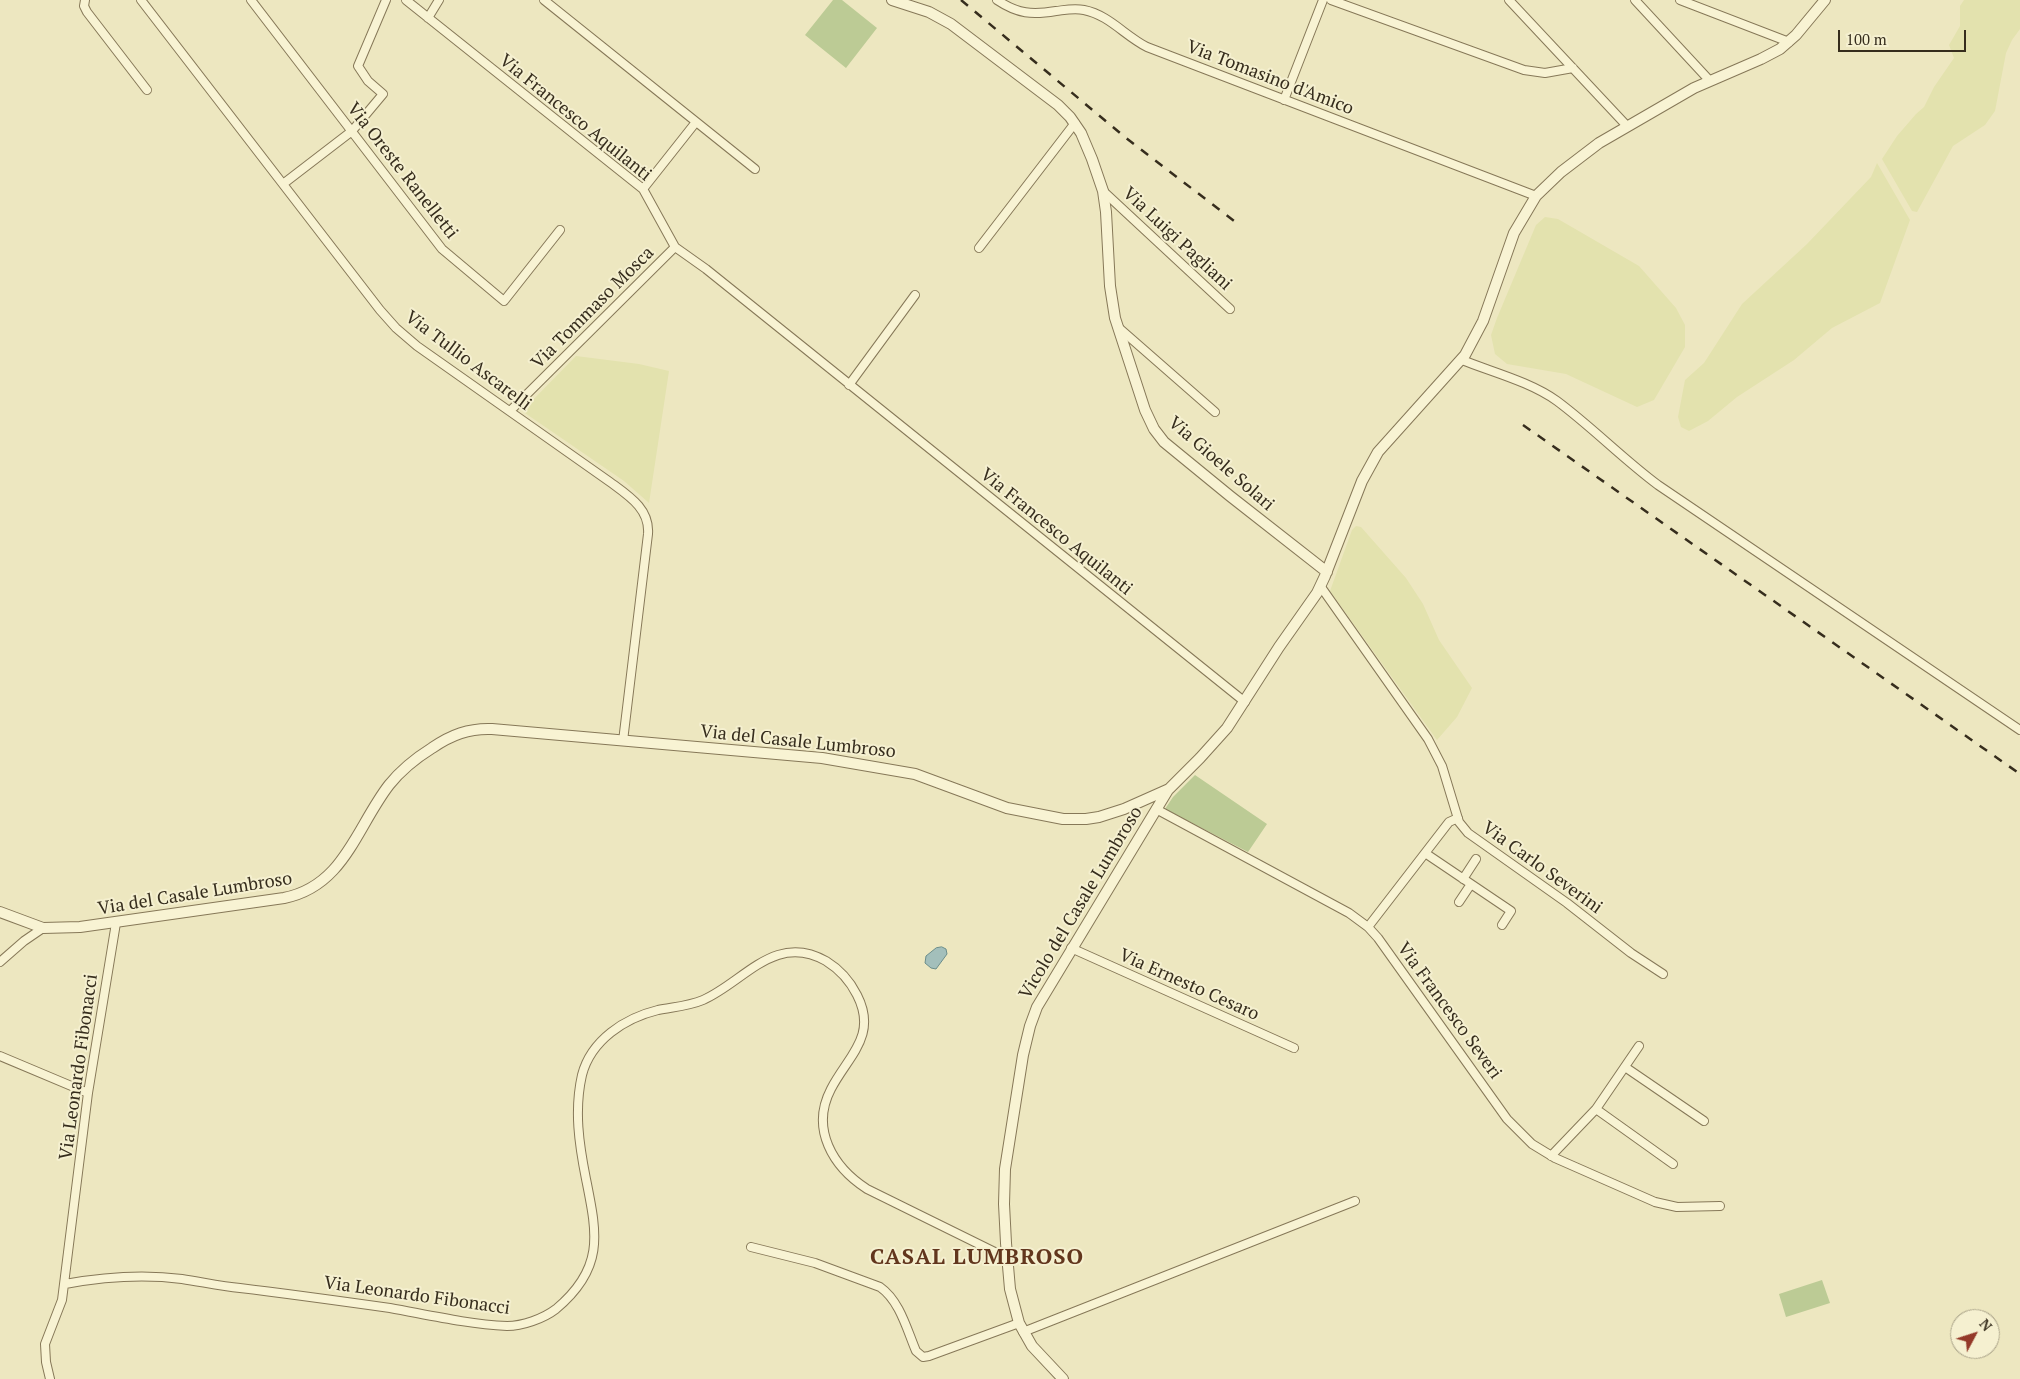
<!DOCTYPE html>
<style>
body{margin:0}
#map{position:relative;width:2020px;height:1379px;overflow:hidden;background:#ede7c0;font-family:"PT Serif",serif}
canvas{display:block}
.north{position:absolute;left:1950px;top:1309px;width:50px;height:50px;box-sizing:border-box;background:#f5f0d0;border:1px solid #a9a288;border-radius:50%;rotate:50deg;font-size:14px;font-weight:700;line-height:20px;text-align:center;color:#362d1d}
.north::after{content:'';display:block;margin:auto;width:18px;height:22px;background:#943929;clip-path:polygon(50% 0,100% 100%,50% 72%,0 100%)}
.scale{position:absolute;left:1838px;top:30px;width:128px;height:22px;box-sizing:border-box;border:2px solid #362d1d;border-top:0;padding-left:6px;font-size:15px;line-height:18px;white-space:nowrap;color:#362d1d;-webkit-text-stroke:4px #f5f0d0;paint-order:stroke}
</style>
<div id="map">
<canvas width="2020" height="1379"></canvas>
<div class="north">N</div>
<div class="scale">100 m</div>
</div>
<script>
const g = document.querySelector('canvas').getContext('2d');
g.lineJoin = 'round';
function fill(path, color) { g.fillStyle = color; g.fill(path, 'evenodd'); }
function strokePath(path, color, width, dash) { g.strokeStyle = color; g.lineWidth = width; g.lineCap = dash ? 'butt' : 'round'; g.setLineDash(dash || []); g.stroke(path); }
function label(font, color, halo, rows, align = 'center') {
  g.font = font + ' "PT Serif",serif'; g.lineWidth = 4; g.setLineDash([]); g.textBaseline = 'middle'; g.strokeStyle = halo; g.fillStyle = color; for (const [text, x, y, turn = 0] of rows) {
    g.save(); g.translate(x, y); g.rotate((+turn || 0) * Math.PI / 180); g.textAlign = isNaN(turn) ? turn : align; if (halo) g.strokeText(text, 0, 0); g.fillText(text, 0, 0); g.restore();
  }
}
const farmland = new Path2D(`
 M1964,0H2020V29L2012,40L2006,53L1995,111L1985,125L1953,146L1917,212L1912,211L1882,159L1897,136L1916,114L1924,107L1934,87L1954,58L1949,45L1960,26V6Z
 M1877,163L1910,220L1880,303L1832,328L1794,360L1737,397L1708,421L1689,431L1681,427L1678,417L1685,380L1704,363L1742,304L1807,244L1871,177Z
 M1545,217L1558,219L1639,266L1676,308L1685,325V347L1654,400L1637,407L1566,374L1507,364L1495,354L1491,335L1497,318L1536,225Z
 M576,356L639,364L669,371L649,503L624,481L522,411Z
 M1356,526L1361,527L1406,578L1423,604L1439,640L1472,688L1457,717L1437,740L1330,591L1352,530Z`);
const green = new Path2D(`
 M833,0H842L877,28L846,68L805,35Z
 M1195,775L1267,824L1248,852L1165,809L1173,797Z
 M1822,1280L1830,1303L1786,1317L1779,1294Z`);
const water = new Path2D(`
 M942,947L946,949L947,954L936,969L931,968L925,963L926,956L936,948Z`);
const minor = new Path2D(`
 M85,0L84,6L87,12L147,90
 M141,0L380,310L396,328L417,346L610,482C629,496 650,509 648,534L623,741
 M251,0L442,249L504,301L560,230
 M406,0L643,189L675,247L706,269L1245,702
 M544,0L755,169
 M997,0C1018,14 1032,15 1056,11C1065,10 1074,8 1084,10C1109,15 1125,36 1147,47L1536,196
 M1331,0L1524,70L1545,73L1573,68
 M1509,0L1627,126
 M1635,0L1710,81
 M1680,0L1789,42
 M428,18L439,0
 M1284,100L1323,0
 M283,184L352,131L383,94L368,81L358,66L386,0
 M643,189L696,122
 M1103,191L1230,309
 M979,248L1075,123
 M1119,328L1215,412
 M1462,360C1492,372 1531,382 1557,401C1592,427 1623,459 1658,485L2020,730
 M849,385L915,295
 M510,411L675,247
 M1321,587L1428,739L1442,766L1459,822L1468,833L1567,903L1631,953L1663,974
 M1156,809L1349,913L1368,927L1378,938L1507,1119L1532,1144L1555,1158L1655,1202L1677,1207L1720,1206
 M1425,853L1511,911L1502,925
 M1463,879L1476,859
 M1459,902L1471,884
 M1368,927L1449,822L1458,818
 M1071,948L1294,1048
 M0,962L24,941L43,928
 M0,1056L88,1093
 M1625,1067L1704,1121
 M1596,1109L1673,1164
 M1551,1156L1596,1109L1639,1046
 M751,1247L815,1263L880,1287C900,1301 907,1330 916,1351L923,1357L929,1356L1019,1323
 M65,1284C103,1277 143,1274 182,1279C202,1282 221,1286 240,1288C290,1294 340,1301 390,1308C429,1315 467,1324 507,1326C522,1326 543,1319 556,1309C605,1268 597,1234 586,1179C579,1144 574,1110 582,1075C591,1040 625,1018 658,1010C673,1007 689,1006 703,1000C744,982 775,932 826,961C839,969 850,981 857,995C878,1036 848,1056 831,1089C810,1129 833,1167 867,1189L1007,1258
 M1023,1332L1355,1201
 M50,1379L46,1362L45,1344L62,1300L88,1093L116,923`);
const tertiary = new Path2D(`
 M892,0L929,12L951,24L1058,105L1070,117L1081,133L1092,159L1103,191L1106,212L1110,286L1115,318L1145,410L1154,429L1164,442L1230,496L1327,572
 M0,912L43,928L80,927L284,898C344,886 356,828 389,785C401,770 416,758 432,748C451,735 469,728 492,729L822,758L915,774L1007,808L1063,819H1086L1099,817L1124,809L1169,789L1200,758L1227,728L1279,647L1317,593L1325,576L1362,481L1378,452L1465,355L1483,321L1514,233L1536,196L1561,172L1599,143L1694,88L1761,59L1780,49L1796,35L1825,0
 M1063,1379L1032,1346L1019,1323L1010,1289L1006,1243L1004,1204L1005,1169L1023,1055L1030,1026L1037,1007L1168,790`);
const rail = new Path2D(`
 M961,0L1126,138L1238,224
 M1523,425L2020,774`);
const streetNames = [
 ["Via Tomasino d'Amico",1270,78,21],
 ["Via Francesco Aquilanti",575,118,39],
 ["Via Oreste Ranelletti",402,171,52],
 ["Via Luigi Pagliani",1177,239,43],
 ["Via Tommaso Mosca",593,308,-45],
 ["Via Tullio Ascarelli",468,361,37],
 ["Via Gioele Solari",1221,464,41],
 ["Via Francesco Aquilanti",1056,532,39],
 ["Via del Casale Lumbroso",798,742,6],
 ["Via Carlo Severini",1542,868,36],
 ["Via del Casale Lumbroso",195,894,-9],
 ["Vicolo del Casale Lumbroso",1081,903,-59],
 ["Via Ernesto Cesaro",1189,985,24],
 ["Via Francesco Severi",1449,1011,54],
 ["Via Leonardo Fibonacci",79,1067,-82],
 ["Via Leonardo Fibonacci",417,1296,8]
];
const districtNames = [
 ["CASAL LUMBROSO",977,1258]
];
fill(farmland, '#e3e2ae');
fill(green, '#bccb95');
fill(water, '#a3bfbb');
strokePath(water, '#6b8d8a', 1);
strokePath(minor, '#867858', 10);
strokePath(tertiary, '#867858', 12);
strokePath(minor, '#f8f3d3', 8);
strokePath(tertiary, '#f8f3d3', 10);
strokePath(rail, '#362d1d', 2.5, [9, 9]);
label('18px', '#362d1d', '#f5f0d0', streetNames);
g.letterSpacing = '1px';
label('bold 22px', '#62361d', '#f5f0d0', districtNames);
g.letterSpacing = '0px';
</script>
